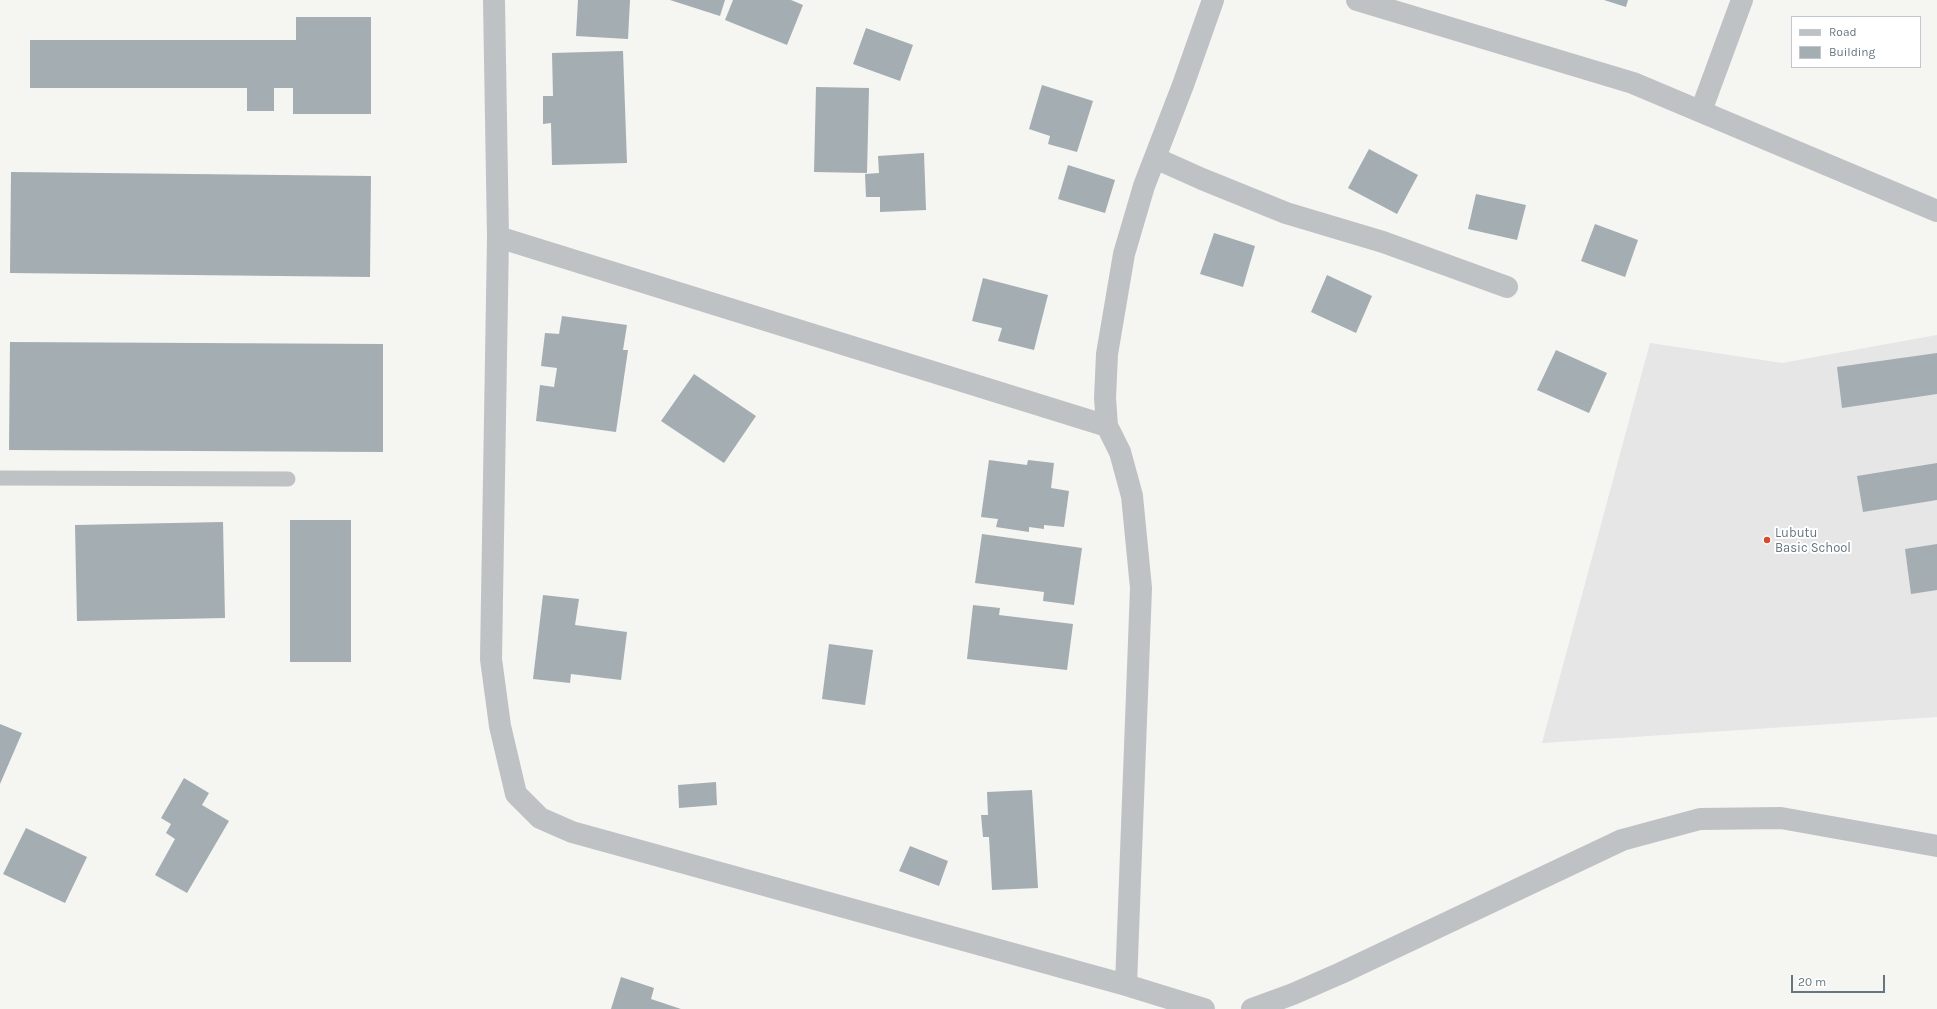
<!DOCTYPE html>
<style>
body{margin:0}
#map{position:relative;width:1937px;height:1009px;overflow:hidden;background:#f5f5f1;font-family:Karla,sans-serif}
canvas{display:block}
.legend{position:absolute;left:1791px;top:16px;width:130px;height:52px;box-sizing:border-box;background:#fff;border:1px solid #c1c8cd;margin:0;padding:5px 7px;list-style:none;font-size:12px;color:#657681}
.legend li{display:flex;align-items:center;gap:8px;height:20px}
.legend b{width:20px;border:1px solid #c1c8cd}
.scale{position:absolute;left:1791px;top:975px;width:94px;height:18px;box-sizing:border-box;border:2px solid #657681;border-top:0;padding-left:5px;font-size:12px;line-height:14px;white-space:nowrap;color:#657681;-webkit-text-stroke:3px #fff;paint-order:stroke}
</style>
<div id="map">
<canvas width="1937" height="1009"></canvas>
<ul class="legend">
<li><b style="height:5px;background:#bec2c5"></b>Road</li>
<li><b style="height:11px;background:#a4adb2"></b>Building</li>
</ul>
<div class="scale">20 m</div>
</div>
<script>
const g = document.querySelector('canvas').getContext('2d');
g.lineJoin = 'round';
function fill(path, color) { g.fillStyle = color; g.fill(path, 'evenodd'); }
function strokePath(path, color, width, dash) { g.strokeStyle = color; g.lineWidth = width; g.lineCap = dash ? 'butt' : 'round'; g.setLineDash(dash || []); g.stroke(path); }
function label(font, color, halo, rows, align = 'center') {
  g.font = font + ' Karla,sans-serif'; g.lineWidth = 4; g.setLineDash([]); g.textBaseline = 'middle'; g.strokeStyle = halo; g.fillStyle = color; for (const [text, x, y, turn = 0] of rows) {
    g.save(); g.translate(x, y); g.rotate((+turn || 0) * Math.PI / 180); g.textAlign = isNaN(turn) ? turn : align; if (halo) g.strokeText(text, 0, 0); g.fillText(text, 0, 0); g.restore();
  }
}
const built = new Path2D(`
 M1937,335V717L1542,743L1650,343L1782,363Z`);
const building = new Path2D(`
 M578,0H630L628,39L576,36Z
 M670,0H725L720,16Z
 M733,0H791L803,5L787,45L725,20Z
 M1604,0H1628L1626,7Z
 M296,17H371V114H293V88H274V111H247V88H30V40H296Z
 M866,28L913,45L900,81L853,64Z
 M623,51L627,163L552,165L551,123L543,124V96H553L552,53Z
 M1042,85L1093,101L1077,152L1048,144L1050,136L1029,129Z
 M816,87L869,88L867,173L814,172Z
 M1369,149L1418,175L1397,214L1348,188Z
 M924,153L926,210L880,212V197H866L865,174L879,173L878,156Z
 M1068,165L1115,180L1105,213L1058,199Z
 M11,172L371,176L370,277L10,273Z
 M1476,194L1526,205L1517,240L1468,229Z
 M1595,224L1638,240L1625,277L1581,261Z
 M1214,233L1255,246L1243,287L1200,274Z
 M1327,275L1372,296L1356,333L1311,312Z
 M983,278L1048,295L1034,350L998,341L1002,328L972,321Z
 M562,316L627,325L623,350H628L616,432L536,421L540,385L554,387L557,368L541,366L545,333L559,334Z
 M10,342L383,344V452L9,450Z
 M1556,350L1607,373L1589,413L1537,390Z
 M1937,353V394L1842,408L1837,367Z
 M694,374L756,416L724,463L661,421Z
 M989,460L1027,465L1028,460L1054,463L1051,488L1069,491L1064,527L1044,525V529L1029,527V532L996,527L998,519L981,517Z
 M1937,463V500L1863,512L1857,476Z
 M290,520H351V662H290Z
 M223,522L225,618L77,621L75,525Z
 M982,534L1082,548L1074,605L1043,601L1044,592L975,583Z
 M1937,544V590L1911,594L1905,549Z
 M543,595L579,599L575,625L627,632L621,680L571,674L570,683L533,679Z
 M973,605L1000,608L999,615L1073,624L1067,670L967,659Z
 M829,644L873,650L865,705L822,699Z
 M0,724L22,733L0,784Z
 M184,778L209,793L202,805L229,821L187,893L155,875L175,839L166,833L171,824L161,818Z
 M716,782L717,805L679,808L678,785Z
 M1032,790L1038,888L992,890L989,837H983L981,815H988L987,792Z
 M26,828L87,857L65,903L3,874Z
 M910,846L948,861L939,886L899,871Z
 M621,977L654,988L651,999L681,1009H611Z`);
const service = new Path2D(`
 M0,478L288,479`);
const minor = new Path2D(`
 M494,0L498,237L491,659L500,726L516,794L540,818L572,832L1126,985L1204,1009
 M1357,0L1633,83L1937,211
 M1701,111L1742,0
 M1155,158L1202,179L1286,213L1383,242L1507,287
 M498,237L1107,426L1120,452L1132,496L1141,588L1126,985
 M1107,426L1105,398L1107,354L1124,254L1144,186L1183,85L1213,0
 M1252,1009L1293,994L1341,973L1622,840L1700,819L1781,818L1937,846`);
const markers = [
 [1767,540,4,"#d94a2d"]
];
const poiNames = [
 ["Lubutu",1775,533],
 ["Basic School",1775,548]
];
fill(built, '#e5e6e5');
fill(building, '#a4adb2');
strokePath(service, '#bec2c5', 15);
strokePath(minor, '#bec2c5', 22);
for (const [x, y, r, color] of markers) { const dot = new Path2D(); dot.arc(x, y, r, 0, 2 * Math.PI); g.fillStyle = color; g.fill(dot); strokePath(dot, '#fff', 1.5); }
label('13px', '#657681', '#fff', poiNames, 'left');
</script>
